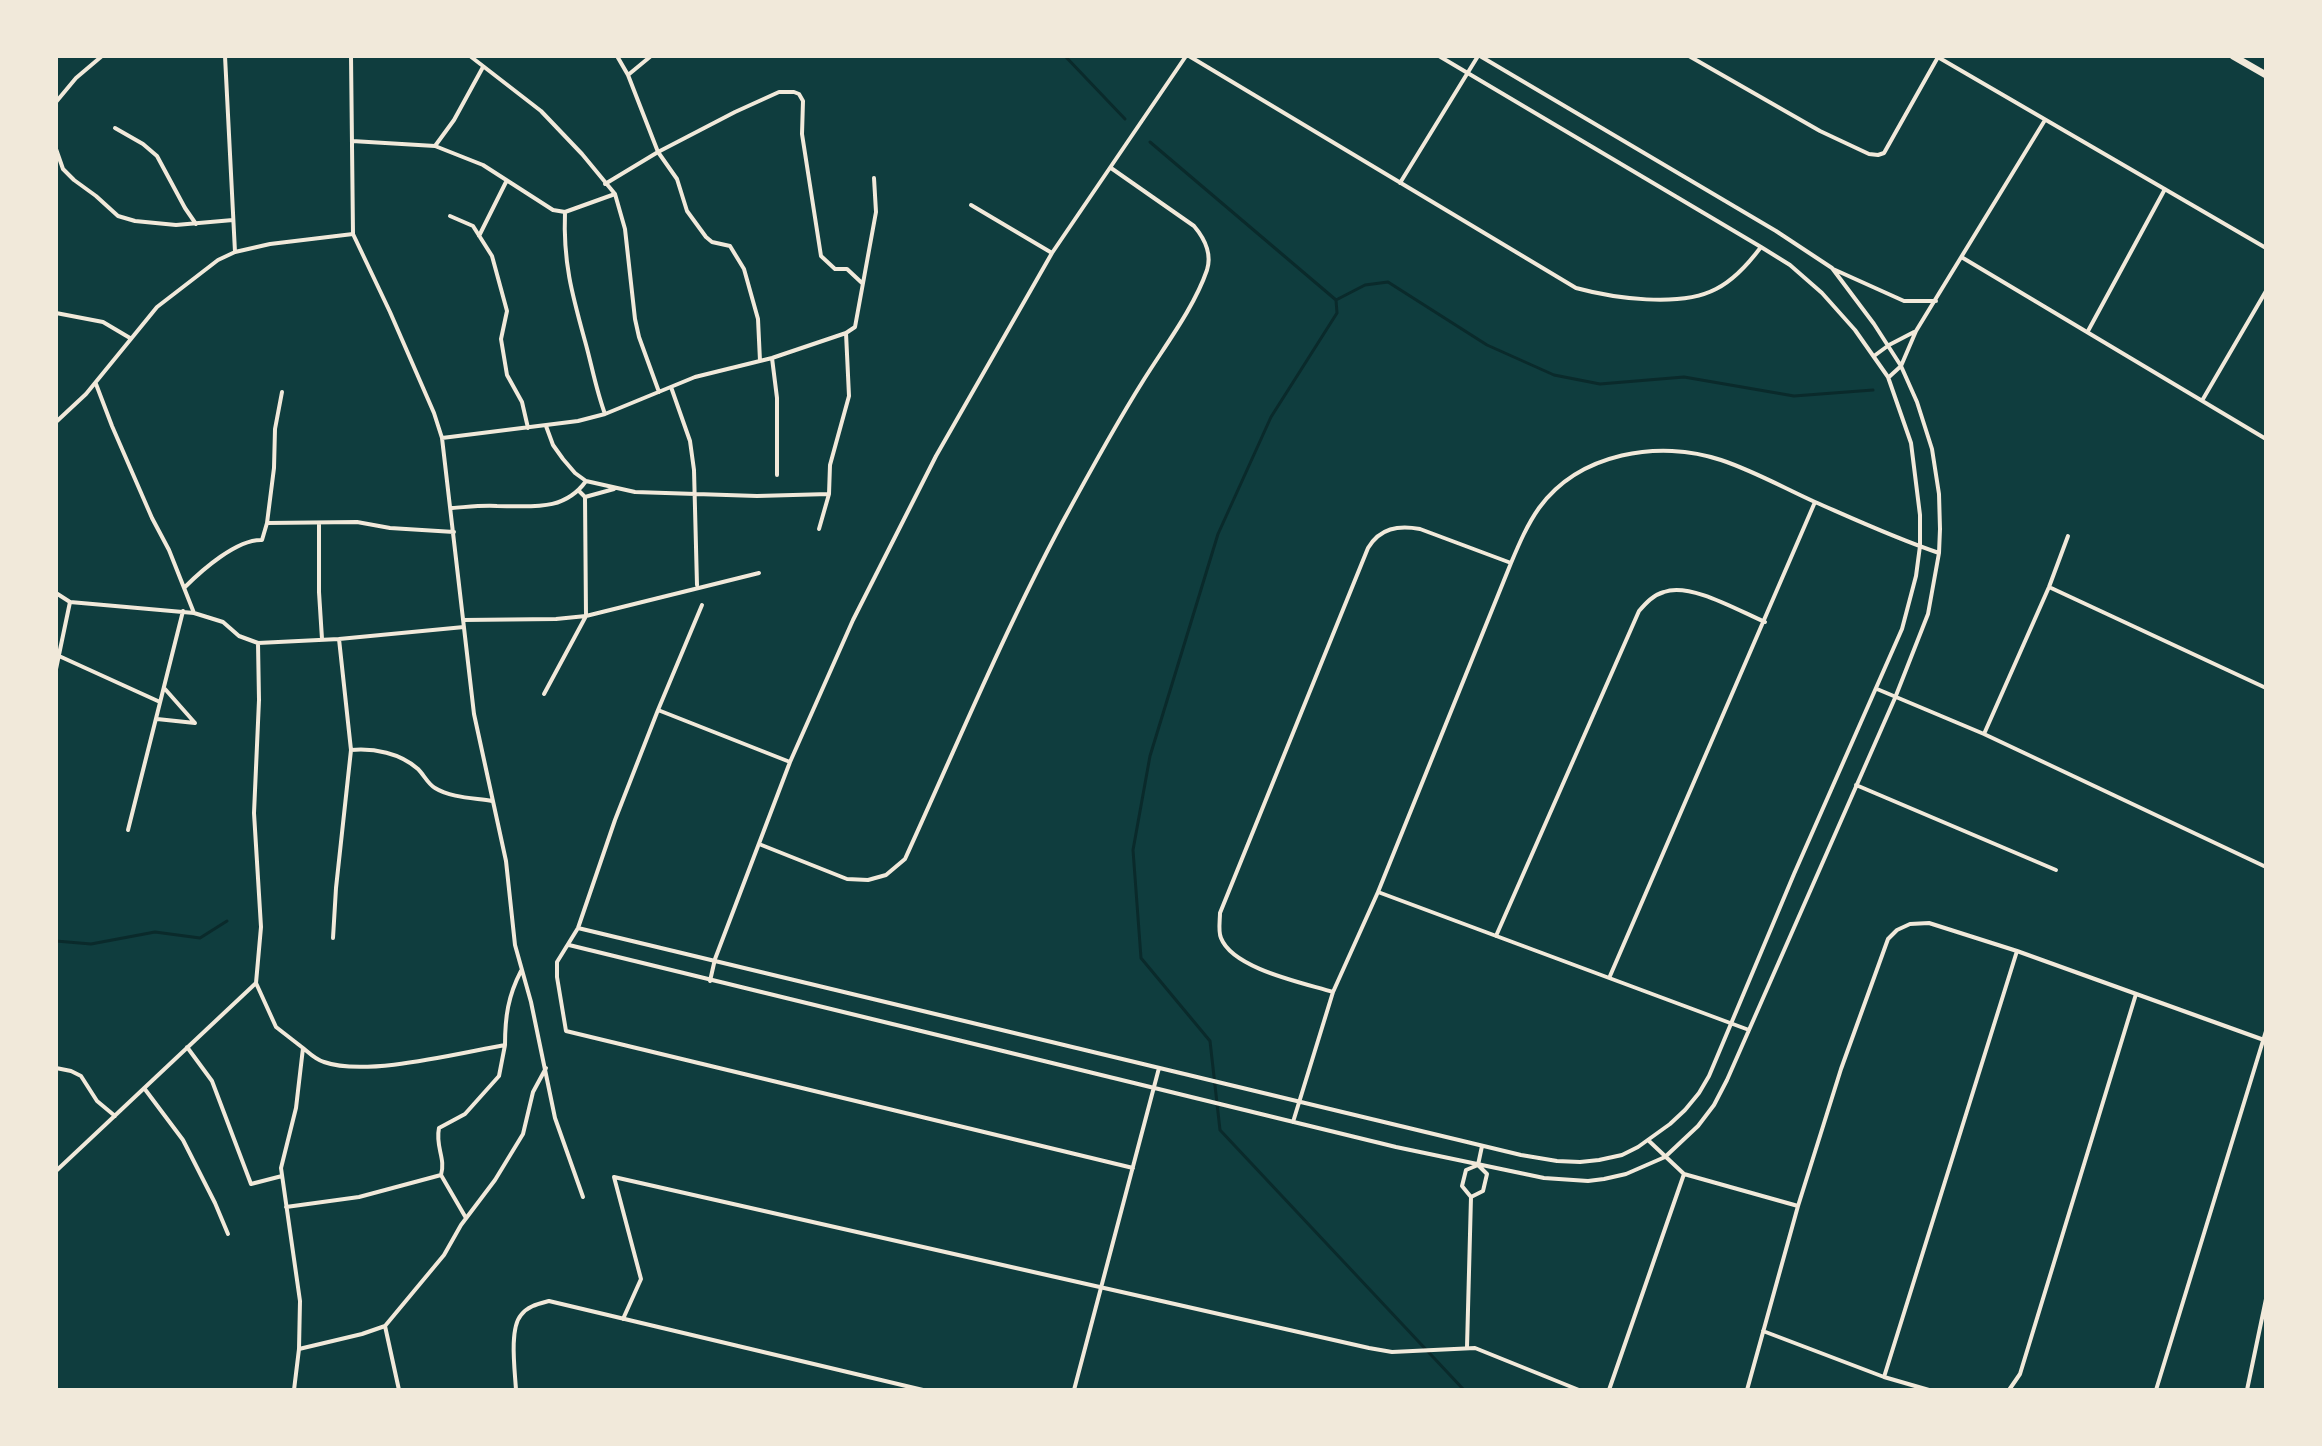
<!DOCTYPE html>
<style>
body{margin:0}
#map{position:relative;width:2322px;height:1446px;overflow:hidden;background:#0f3d3e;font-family:"Varela Round",sans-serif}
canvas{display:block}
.frame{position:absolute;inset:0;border:58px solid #f1e9da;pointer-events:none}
</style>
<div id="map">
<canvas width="2322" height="1446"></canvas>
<div class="frame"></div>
</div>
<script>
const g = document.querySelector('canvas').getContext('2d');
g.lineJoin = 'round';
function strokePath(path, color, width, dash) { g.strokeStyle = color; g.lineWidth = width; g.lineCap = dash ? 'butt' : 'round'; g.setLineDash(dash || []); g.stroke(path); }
const stream = new Path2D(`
 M1065,56L1125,119
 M1150,142L1336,300L1337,313L1271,417L1218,534L1150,756L1133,850L1141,958L1210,1041L1220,1130L1464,1390
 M1336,300L1365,285L1388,282L1487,345L1554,375L1600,384L1684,377L1794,396L1873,390
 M56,941L91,944L155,932L200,938L227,921`);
const minor = new Path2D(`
 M225,56L235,252
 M351,56L353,234L390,312L434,413L442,438L474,714L506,861L515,945L531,1002L555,1118L583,1197
 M470,56L541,111L582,154L615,194L625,229L635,319L639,337L659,392
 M617,56L628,75L658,152L677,179L687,211L706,237L712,242L730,246L744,269L758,319L760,361
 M1189,56L1576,288C1613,298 1680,308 1716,289C1734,280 1749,263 1761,247
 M1689,56L1820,131L1869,154L1878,155L1884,153L1938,57
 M1936,56L2266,248
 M628,75L651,56
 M56,102L76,78L102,56
 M115,128L143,144L157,156L185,208L196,224
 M352,141L435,146L483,165L553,210L565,212L615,194
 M435,146L454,120L483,67
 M56,149L63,169L74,180L96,196L118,216L135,221L176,225L233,220
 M1400,183L1478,56
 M605,184L658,152L735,112L779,92H794L799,94L803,101L802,134L821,256L835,269H847L862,283
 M971,205L1052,253
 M565,212C563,262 572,294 585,341C592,366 596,390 605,414
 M450,216L473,226L492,256L507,311L501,339L507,375L522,402L528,428
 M479,236L506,182
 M1963,258L2266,439
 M1833,269L1904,301H1936
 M56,313L103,322L130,338
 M2088,331L2165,189
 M1874,356L1889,345L1914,332
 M772,358L777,398V475
 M1889,377L1901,366L1916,331L2045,120
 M96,384L112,426L152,518L169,550L194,613
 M671,387L690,441L694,470L697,585
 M2203,399L2266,291
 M56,422L86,394L157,307L218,260L235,252L270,244L353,234
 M546,426L553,445L563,459L575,473L586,481L635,492L757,496L829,494
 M442,438L578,421L605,414L695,377L772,358L846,333L855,327L876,212L874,178
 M585,497L614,489
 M452,508C467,507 482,505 497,506C531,506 564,512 586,481
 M267,523L357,522L390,528L454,532
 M319,523V592L322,639
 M819,529L829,494L830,465L849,396L846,333
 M185,587C202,570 237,539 262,540L267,523L274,468L275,429L282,392
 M2049,587L2266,688
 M56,593L70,602L194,613L223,622L239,636L258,643L339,639L464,627
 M463,620L556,619L586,616L759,573
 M258,643L259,700L254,813L261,927L256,983L276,1027L303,1048L296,1108L281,1168L300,1301L299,1349L294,1390
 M59,656L160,702
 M56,669L70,602
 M165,689L195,723
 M1877,689L1984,734L2266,867
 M544,694L586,616L585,497L579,491
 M658,710L702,605
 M157,719L195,723
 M1984,734L2049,587L2068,536
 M351,750C374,748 400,753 418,769C424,775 428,784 435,788C451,798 475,798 492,801
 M790,762L658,710L615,820L578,928L557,962V977L566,1031L1133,1168
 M1856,785L2056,870
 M128,830L183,611
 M759,844L847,879L868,880L886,875L905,859C956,747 1004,632 1062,523C1088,475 1114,427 1143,381C1164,347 1194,308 1207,270C1212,254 1205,239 1194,226L1111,168
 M1378,892L1749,1030
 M578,928L1521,1155L1557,1161L1580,1162L1599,1160L1622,1155L1638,1147L1670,1124L1685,1110L1699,1093L1709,1076L1794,874L1902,629L1916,576L1920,546V515L1911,443L1888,377L1855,330L1822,293L1790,265L1761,247L1439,56
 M1496,936L1639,611C1646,603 1653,595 1664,592C1690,582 1739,611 1765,622
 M333,938L336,888L351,750L339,639
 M569,945L1396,1147L1544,1178L1588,1181L1604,1179L1626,1174L1665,1157L1698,1126L1714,1105L1727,1080L1895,698L1928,614L1939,553L1940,529L1939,494L1932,449L1917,402L1901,366L1874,324L1832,268L1776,231L1480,56
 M1610,976L1815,502
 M710,981L715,959L790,762L853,620L936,456L1052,253L1186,56
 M1333,992C1304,983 1233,969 1221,938C1218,932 1220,920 1220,913L1368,548C1380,528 1398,525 1420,529L1511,563
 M187,1047L212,1081L251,1184L282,1176
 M303,1048C309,1053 316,1060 324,1062C366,1077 459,1053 505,1045C505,1017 508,996 521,971
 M56,1068L71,1071L81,1076L97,1101L115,1116
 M144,1088L183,1140L215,1203L228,1234
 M1293,1122L1333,992L1378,892L1511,563C1519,544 1527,525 1539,508C1579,453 1659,439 1721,460C1754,471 1784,488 1815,502C1856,520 1897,539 1939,553
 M1648,1140L1684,1174L1798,1206
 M1478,1165L1487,1174L1483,1191L1471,1197L1462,1186L1466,1170Z
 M1478,1165L1482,1146
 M56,1171L256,983
 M441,1175C446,1158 435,1147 439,1128L465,1114L499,1076L505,1045
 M286,1207L359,1197L441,1175L466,1218
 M623,1319L641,1279L614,1177L1369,1348L1392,1352L1475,1348L1579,1390
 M385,1326L399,1390
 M1763,1331L1884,1377L1929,1390
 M1467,1347L1471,1197
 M299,1349L362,1334L385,1326L444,1255L461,1225L495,1180L523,1134L533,1092L546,1068
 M1884,1377L2017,951
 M516,1390C515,1371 509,1329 521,1315C528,1306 538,1304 549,1301L923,1390
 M1074,1390L1159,1068
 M1609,1390L1684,1174
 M1747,1390L1798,1206L1841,1069L1888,939L1897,930L1910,924L1929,923L2017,951L2264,1040
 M2009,1390L2020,1374L2136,994
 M2156,1390L2266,1031
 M2247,1390L2266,1299`);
const primary = new Path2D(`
 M2233,56L2266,75`);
strokePath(stream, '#0a2a2b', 3);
strokePath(minor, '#f1e9da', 4);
strokePath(primary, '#f1e9da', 7);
</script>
